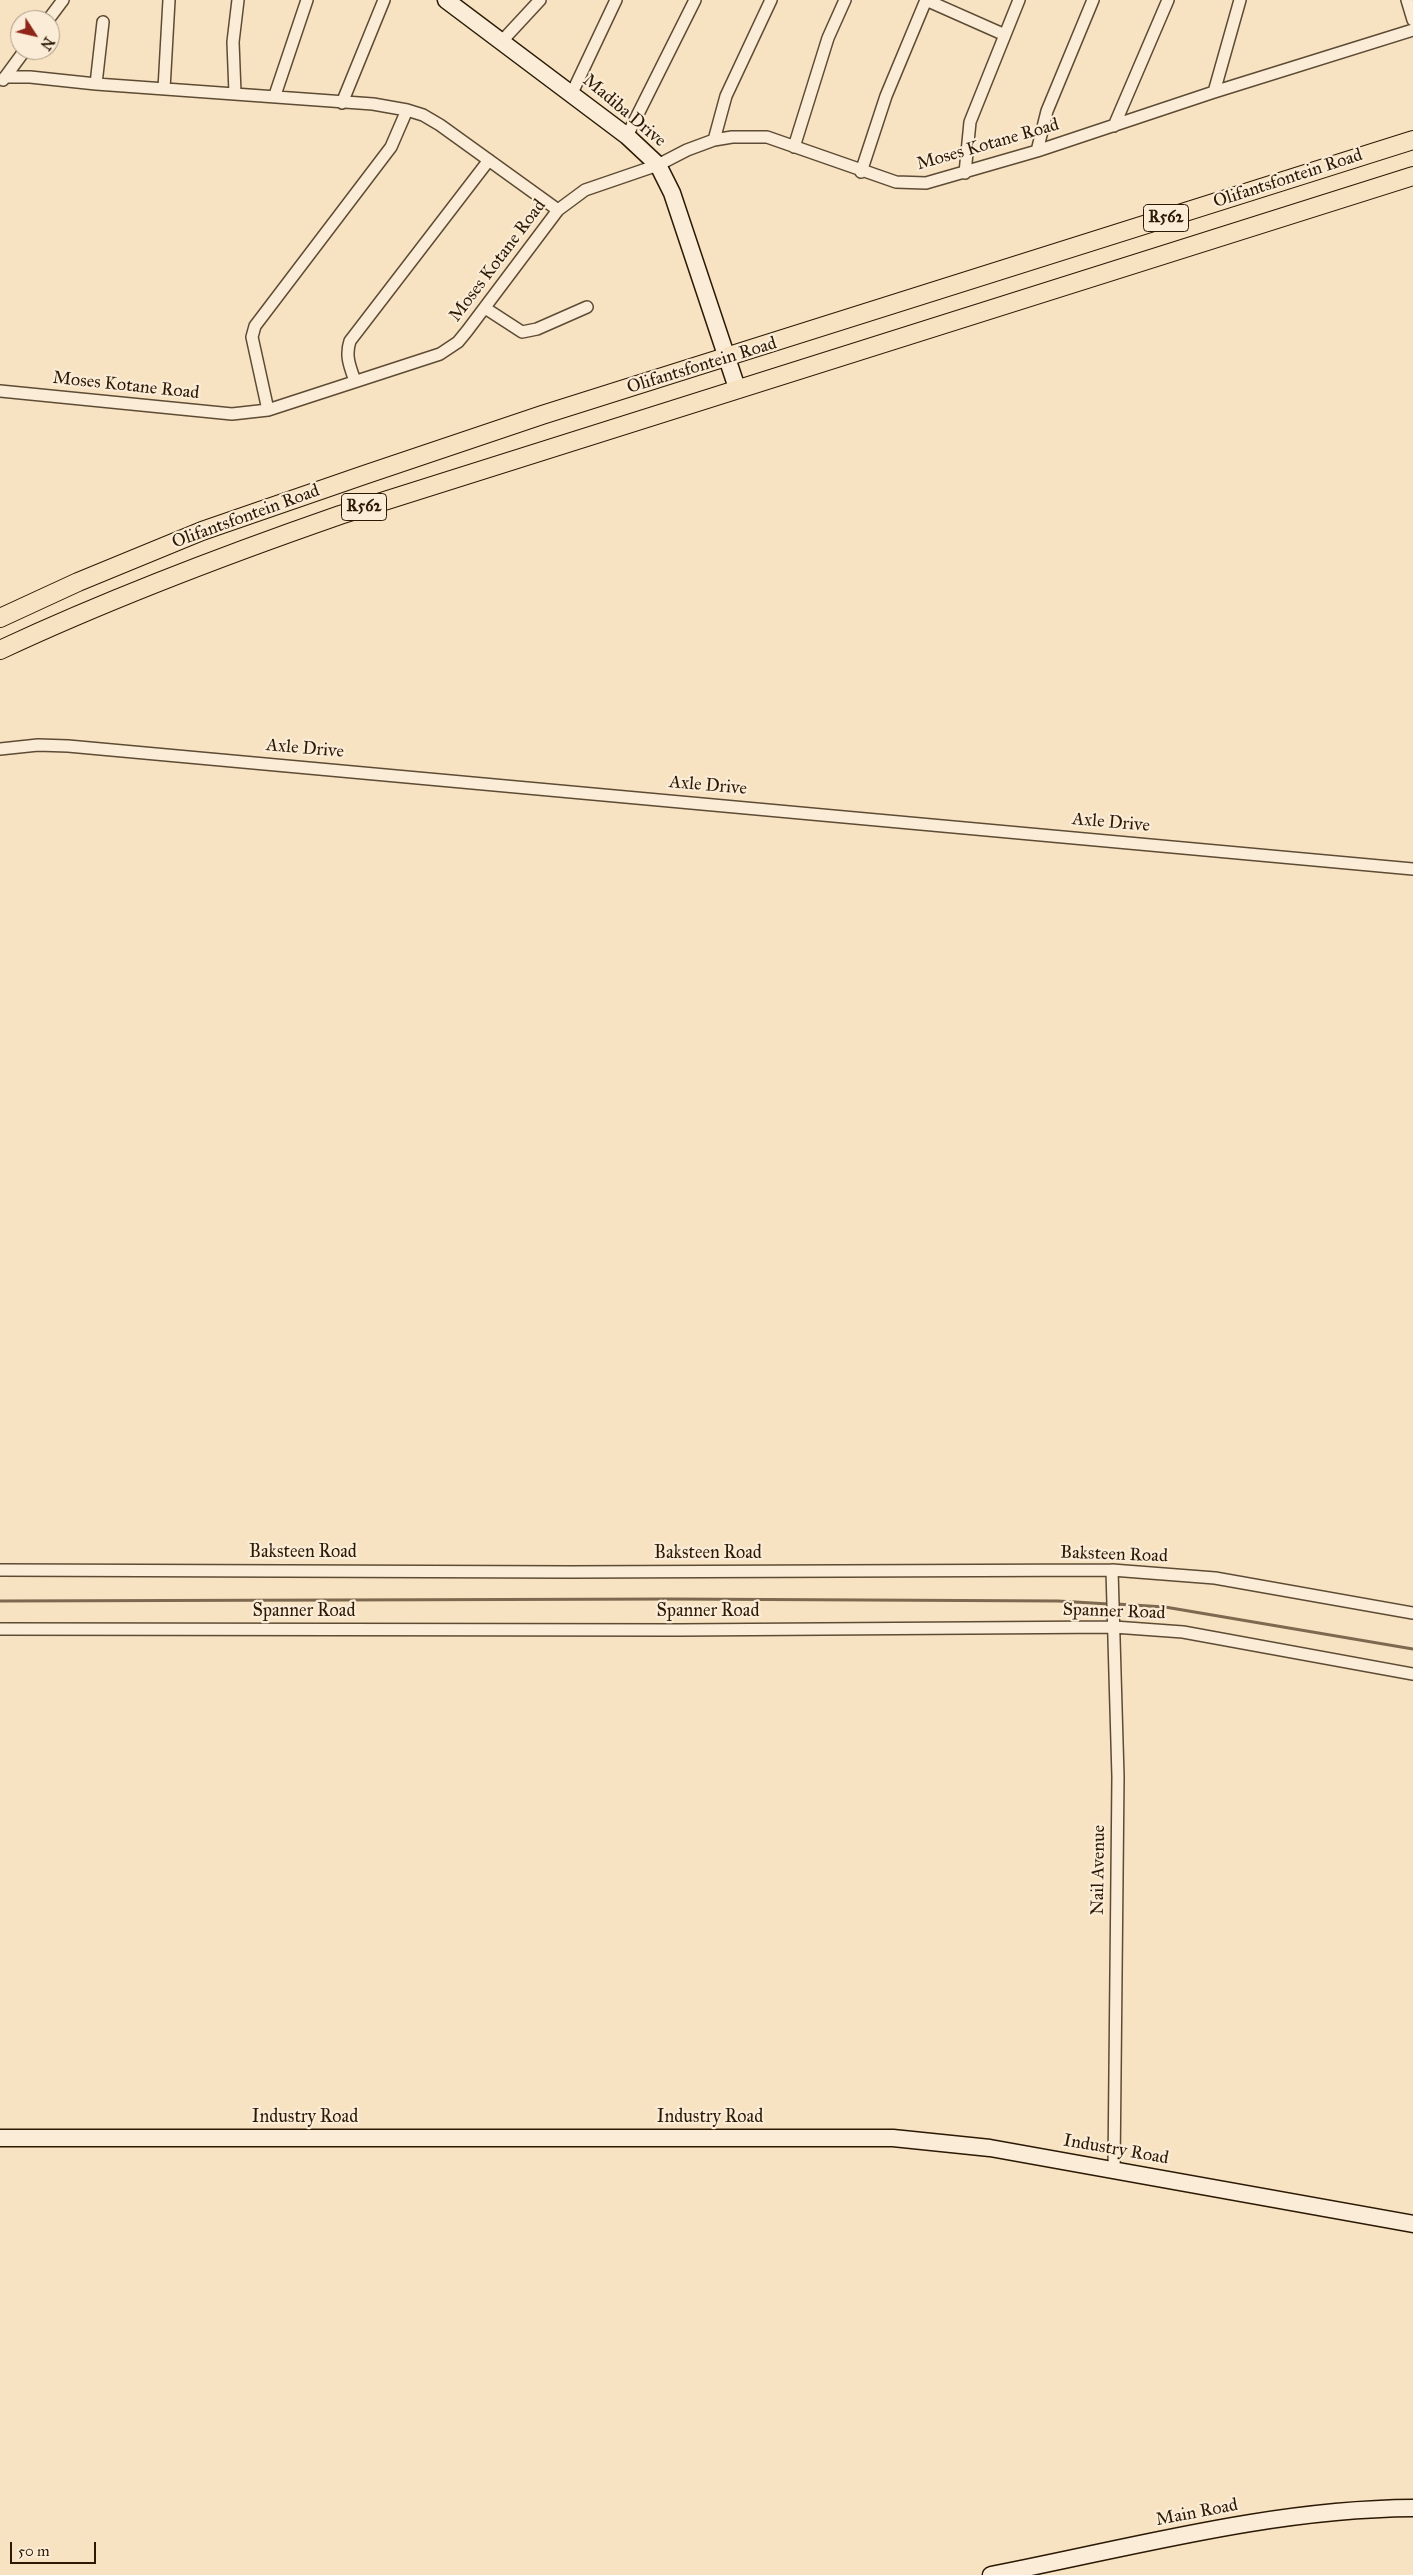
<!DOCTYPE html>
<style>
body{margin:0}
#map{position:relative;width:1413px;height:2575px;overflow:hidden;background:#f7e2c2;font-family:"IM FELL Great Primer",serif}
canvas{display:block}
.north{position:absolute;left:10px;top:10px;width:50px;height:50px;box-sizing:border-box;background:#faecd7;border:1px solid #a79883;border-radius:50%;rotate:125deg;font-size:14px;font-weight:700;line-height:20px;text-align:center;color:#2b1904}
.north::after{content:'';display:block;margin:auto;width:18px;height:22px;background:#8f2418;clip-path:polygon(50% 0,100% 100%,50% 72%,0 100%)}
.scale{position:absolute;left:10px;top:2542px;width:86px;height:22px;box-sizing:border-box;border:2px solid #2b1904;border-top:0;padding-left:6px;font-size:15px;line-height:18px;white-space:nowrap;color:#2b1904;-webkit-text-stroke:4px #faecd7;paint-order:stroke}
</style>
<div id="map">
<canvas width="1413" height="2575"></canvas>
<div class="north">N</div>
<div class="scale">50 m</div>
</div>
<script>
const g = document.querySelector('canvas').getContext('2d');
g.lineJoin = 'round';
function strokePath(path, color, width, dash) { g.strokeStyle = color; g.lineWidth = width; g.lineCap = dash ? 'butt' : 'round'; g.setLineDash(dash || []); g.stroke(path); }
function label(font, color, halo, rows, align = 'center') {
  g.font = font + ' "IM FELL Great Primer",serif'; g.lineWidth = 4.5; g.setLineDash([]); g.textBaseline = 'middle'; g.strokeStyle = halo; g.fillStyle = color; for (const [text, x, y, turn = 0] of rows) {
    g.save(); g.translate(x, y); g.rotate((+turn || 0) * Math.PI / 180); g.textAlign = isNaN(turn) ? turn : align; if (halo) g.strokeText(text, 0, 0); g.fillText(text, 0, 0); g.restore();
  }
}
const stream = new Path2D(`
 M0,1601L671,1599L1058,1601L1109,1604
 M1116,1604L1165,1607L1413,1649`);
const street = new Path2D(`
 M926,0L1005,35
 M1407,0L1413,20
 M48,20L63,0
 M502,41L540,0
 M5,77H30L96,84L373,104L407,110L423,115L440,125L558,210
 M3,80L25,50
 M96,84L103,22
 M164,89L169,0
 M1214,92L1240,0
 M235,93L233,42L238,0
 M572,93L616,0
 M275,95L307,0
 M342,103L384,0
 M1114,126L1168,0
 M627,136L695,0
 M714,140L726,96L771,0
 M794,147L828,38L845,0
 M1037,151L1047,111L1093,0
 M861,172L886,96L926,0
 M965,173L970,122L1019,0
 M485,308L522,332L537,329L587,307
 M355,381C350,367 345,356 350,341L489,160
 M0,391L232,414L268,410L440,354L458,342L467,331L558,210L585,190L658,165L687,150L714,140L732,137H767L896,182L926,183L1037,151L1214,92L1413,30
 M268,410L252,337L255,326L391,147L407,110
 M0,749L38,745L68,746L1413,869
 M0,1570L570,1572L1112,1570L1215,1578L1413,1613
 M1112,1570L1118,1777L1114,2170
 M0,1629L679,1630L1114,1627L1183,1632L1413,1674`);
const secondary = new Path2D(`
 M446,0L627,136L658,165L672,193L737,388
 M0,2138H893L990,2148L1413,2224
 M991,2575C1130,2548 1270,2509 1413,2508`);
const primary = new Path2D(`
 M0,618L78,582L202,531L364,475L542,415L1413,140
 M0,650C111,598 225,555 340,515L1413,176`);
const shields = [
 [1166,218,45],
 [364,507,45]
];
const shieldNames = [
 ["R562",1166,218],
 ["R562",364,507]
];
const streetNames = [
 ["Madiba Drive",624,111,40],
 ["Moses Kotane Road",988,145,-16],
 ["Olifantsfontein Road",1288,179,-18],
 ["Moses Kotane Road",498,261,-53],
 ["Olifantsfontein Road",702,366,-17],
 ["Moses Kotane Road",126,386,6],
 ["Olifantsfontein Road",246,517,-20],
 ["Axle Drive",305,749,5],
 ["Axle Drive",708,786,5],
 ["Axle Drive",1111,823,5],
 ["Baksteen Road",303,1553],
 ["Baksteen Road",708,1554],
 ["Baksteen Road",1114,1555,2],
 ["Spanner Road",304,1612],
 ["Spanner Road",708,1612],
 ["Spanner Road",1114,1612,2],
 ["Nail Avenue",1099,1870,-89],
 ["Industry Road",305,2118],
 ["Industry Road",710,2118],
 ["Industry Road",1116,2150,10],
 ["Main Road",1197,2513,-11]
];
strokePath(stream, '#7c694f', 3);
strokePath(street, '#5e4b34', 14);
strokePath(secondary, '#2b1904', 19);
strokePath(primary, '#2b1904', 20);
strokePath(street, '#faecd7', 11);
strokePath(secondary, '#faecd7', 16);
strokePath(primary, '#f7e2c2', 18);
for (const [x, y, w] of shields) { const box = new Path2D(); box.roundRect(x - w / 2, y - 13.5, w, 27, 4); g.fillStyle = '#faecd7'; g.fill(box); strokePath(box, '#2b1904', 1); }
label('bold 16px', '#2b1904', null, shieldNames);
label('18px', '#2b1904', '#faecd7', streetNames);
</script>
